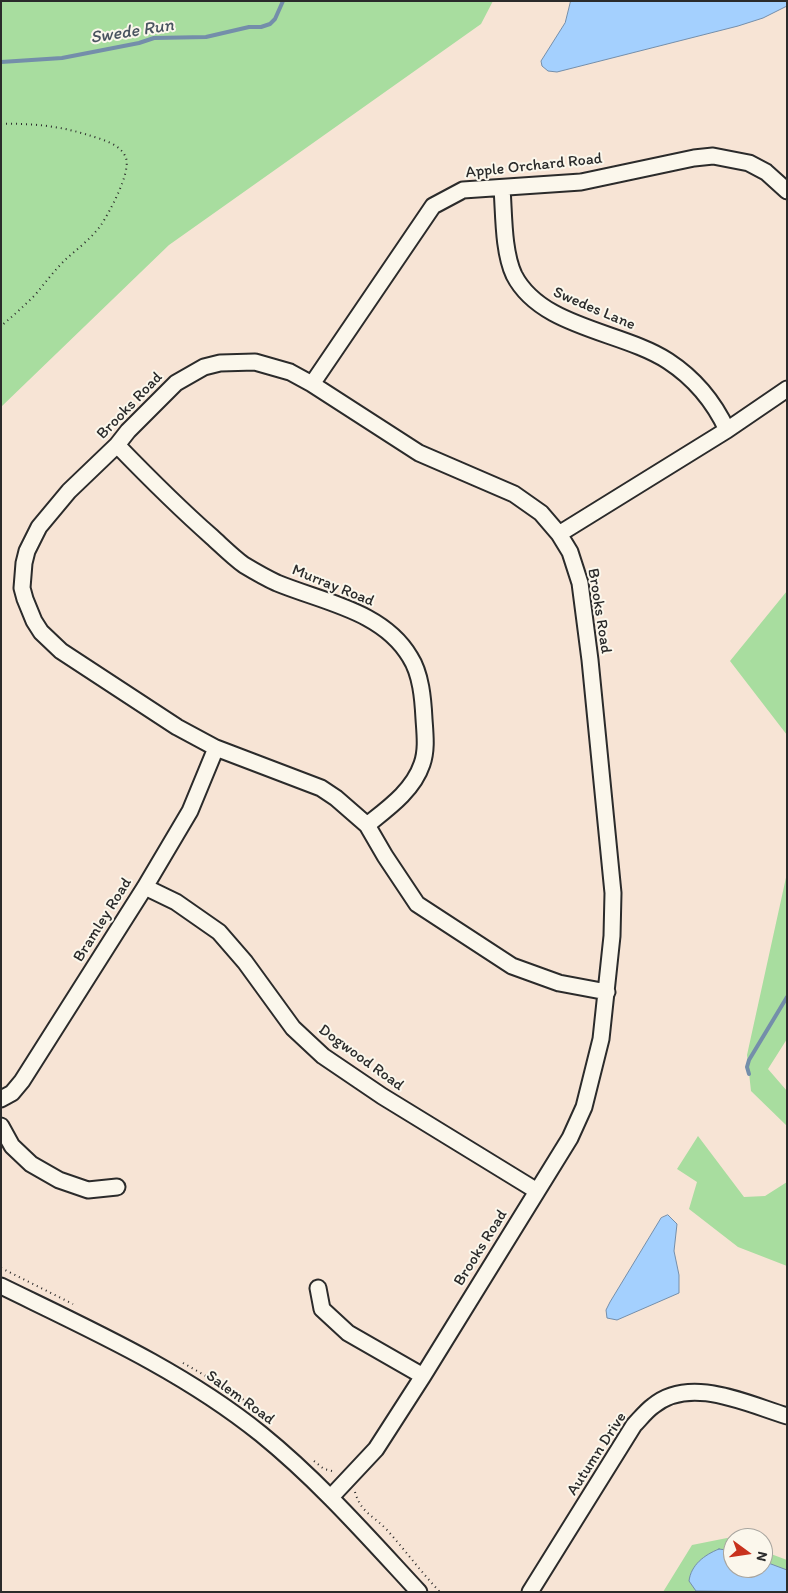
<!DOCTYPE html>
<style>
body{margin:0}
#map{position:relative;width:788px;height:1593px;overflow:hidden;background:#f7e4d5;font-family:Itim,sans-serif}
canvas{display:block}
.frame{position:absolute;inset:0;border:2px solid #2b2b2b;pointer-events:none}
.north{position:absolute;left:723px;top:1528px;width:50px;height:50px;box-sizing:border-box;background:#fbf7ec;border:1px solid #a8a59f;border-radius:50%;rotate:104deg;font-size:14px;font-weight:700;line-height:20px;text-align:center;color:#2b2b2b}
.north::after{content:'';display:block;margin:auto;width:18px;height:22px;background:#c8321e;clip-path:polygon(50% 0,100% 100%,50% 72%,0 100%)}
</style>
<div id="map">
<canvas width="788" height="1593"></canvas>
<div class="frame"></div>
<div class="north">N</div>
</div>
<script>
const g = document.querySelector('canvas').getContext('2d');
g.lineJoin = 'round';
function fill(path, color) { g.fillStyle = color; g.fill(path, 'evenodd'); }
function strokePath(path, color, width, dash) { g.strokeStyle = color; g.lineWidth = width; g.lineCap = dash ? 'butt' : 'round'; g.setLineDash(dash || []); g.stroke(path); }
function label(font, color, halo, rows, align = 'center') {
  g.font = font + ' Itim,sans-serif'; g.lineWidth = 4; g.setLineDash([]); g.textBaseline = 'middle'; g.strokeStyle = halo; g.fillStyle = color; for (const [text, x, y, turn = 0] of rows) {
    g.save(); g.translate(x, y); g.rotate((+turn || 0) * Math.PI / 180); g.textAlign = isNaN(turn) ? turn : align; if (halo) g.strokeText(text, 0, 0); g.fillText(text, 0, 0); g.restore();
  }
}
const green = new Path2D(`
 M1,1H493L481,24L169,245L1,407Z
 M787,591V735L730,661Z
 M787,873V1039L768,1069L787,1091V1126L751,1091L747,1055Z
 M698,1136L744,1197L765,1196L787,1182V1266L738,1247L689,1209L697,1182L677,1169Z
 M727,1538L733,1540V1568H763V1551L787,1560V1592H663L692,1545Z`);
const water = new Path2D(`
 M571,1H787V6L763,18L738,26L557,72L548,71L542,66L541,61L565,23Z
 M668,1215L677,1224L674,1251L679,1275V1293L617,1320L607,1318L606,1310L610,1302L661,1218Z
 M719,1549L733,1551V1568H763V1561L787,1570V1592L696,1591L689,1581C691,1565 704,1555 719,1549Z`);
const stream = new Path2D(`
 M1,62L62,58L139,43L154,38L206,37L249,27H261L270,24L275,19L283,1
 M749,1074L747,1067L749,1060L787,997`);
const path = new Path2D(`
 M1,124C31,123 60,126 88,135C101,139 121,144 126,158C131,173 109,213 101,225C91,239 77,249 65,260C54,271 45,283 35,295C24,306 13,316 1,326
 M1,1268L73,1304
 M183,1363L236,1393L269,1422
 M314,1461L324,1469L332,1471
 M355,1492C361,1513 373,1515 387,1530C405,1550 421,1572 440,1592`);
const minor = new Path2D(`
 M502,188C504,215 503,251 514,275C541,328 622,331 668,361C694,378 714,402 727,430
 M312,384L433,206L463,190L581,182L694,158L713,156L749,163L766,172L787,191
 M117,445C148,477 179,508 212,537C222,546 233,557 244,565C254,571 266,578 277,583C323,602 383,611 410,657C421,674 423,699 424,719C425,734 427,750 422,764C413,791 387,809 367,825
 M559,534L727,430L787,389
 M145,887L176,902L219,932L245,962L293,1028L323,1056L382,1096L537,1191
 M1,1099L12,1093L22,1081L145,887L190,811L216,748
 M1,1126L12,1146L31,1164L59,1180L88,1190L117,1187
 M1,1286C91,1330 183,1371 261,1434C319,1481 368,1537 419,1592
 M318,1288L322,1309L348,1333L423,1376
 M331,1497L376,1449L423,1376L570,1138L584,1107L601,1039L612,936L613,893L590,660L580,583L570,552L559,534L541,513L514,494L419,453L312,384L290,372L255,362L220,363L204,367L176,383L128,431L117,445L69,491L39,527L27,551L24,563L22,588L25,599L34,621L41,632L61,651L177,727L216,748L321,788L336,798L367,825L385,856L417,904L512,966L559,983L607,992
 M530,1592L634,1425C640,1419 646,1411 653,1406C690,1375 747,1404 787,1416`);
const streetNames = [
 ["Apple Orchard Road",534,166,-6],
 ["Swedes Lane",594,309,23],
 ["Brooks Road",130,406,-46],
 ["Murray Road",333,586,22],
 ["Brooks Road",599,611,81],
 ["Bramley Road",103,920,-58],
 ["Dogwood Road",361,1058,36],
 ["Brooks Road",481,1248,-58],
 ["Salem Road",240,1398,36],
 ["Autumn Drive",597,1454,-57]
];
const waterNames = [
 ["Swede Run",132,32,-9]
];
fill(green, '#a8dd9f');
fill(water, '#a4d0fe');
strokePath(water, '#748eaa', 1);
strokePath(stream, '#748eaa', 4);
strokePath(minor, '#2b2b2b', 19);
strokePath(path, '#2b2b2b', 2, [1, 4]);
strokePath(minor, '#fbf7ec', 15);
label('16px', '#2b2b2b', '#fbf7ec', streetNames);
label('italic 18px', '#495460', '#fbf7ec', waterNames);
</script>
